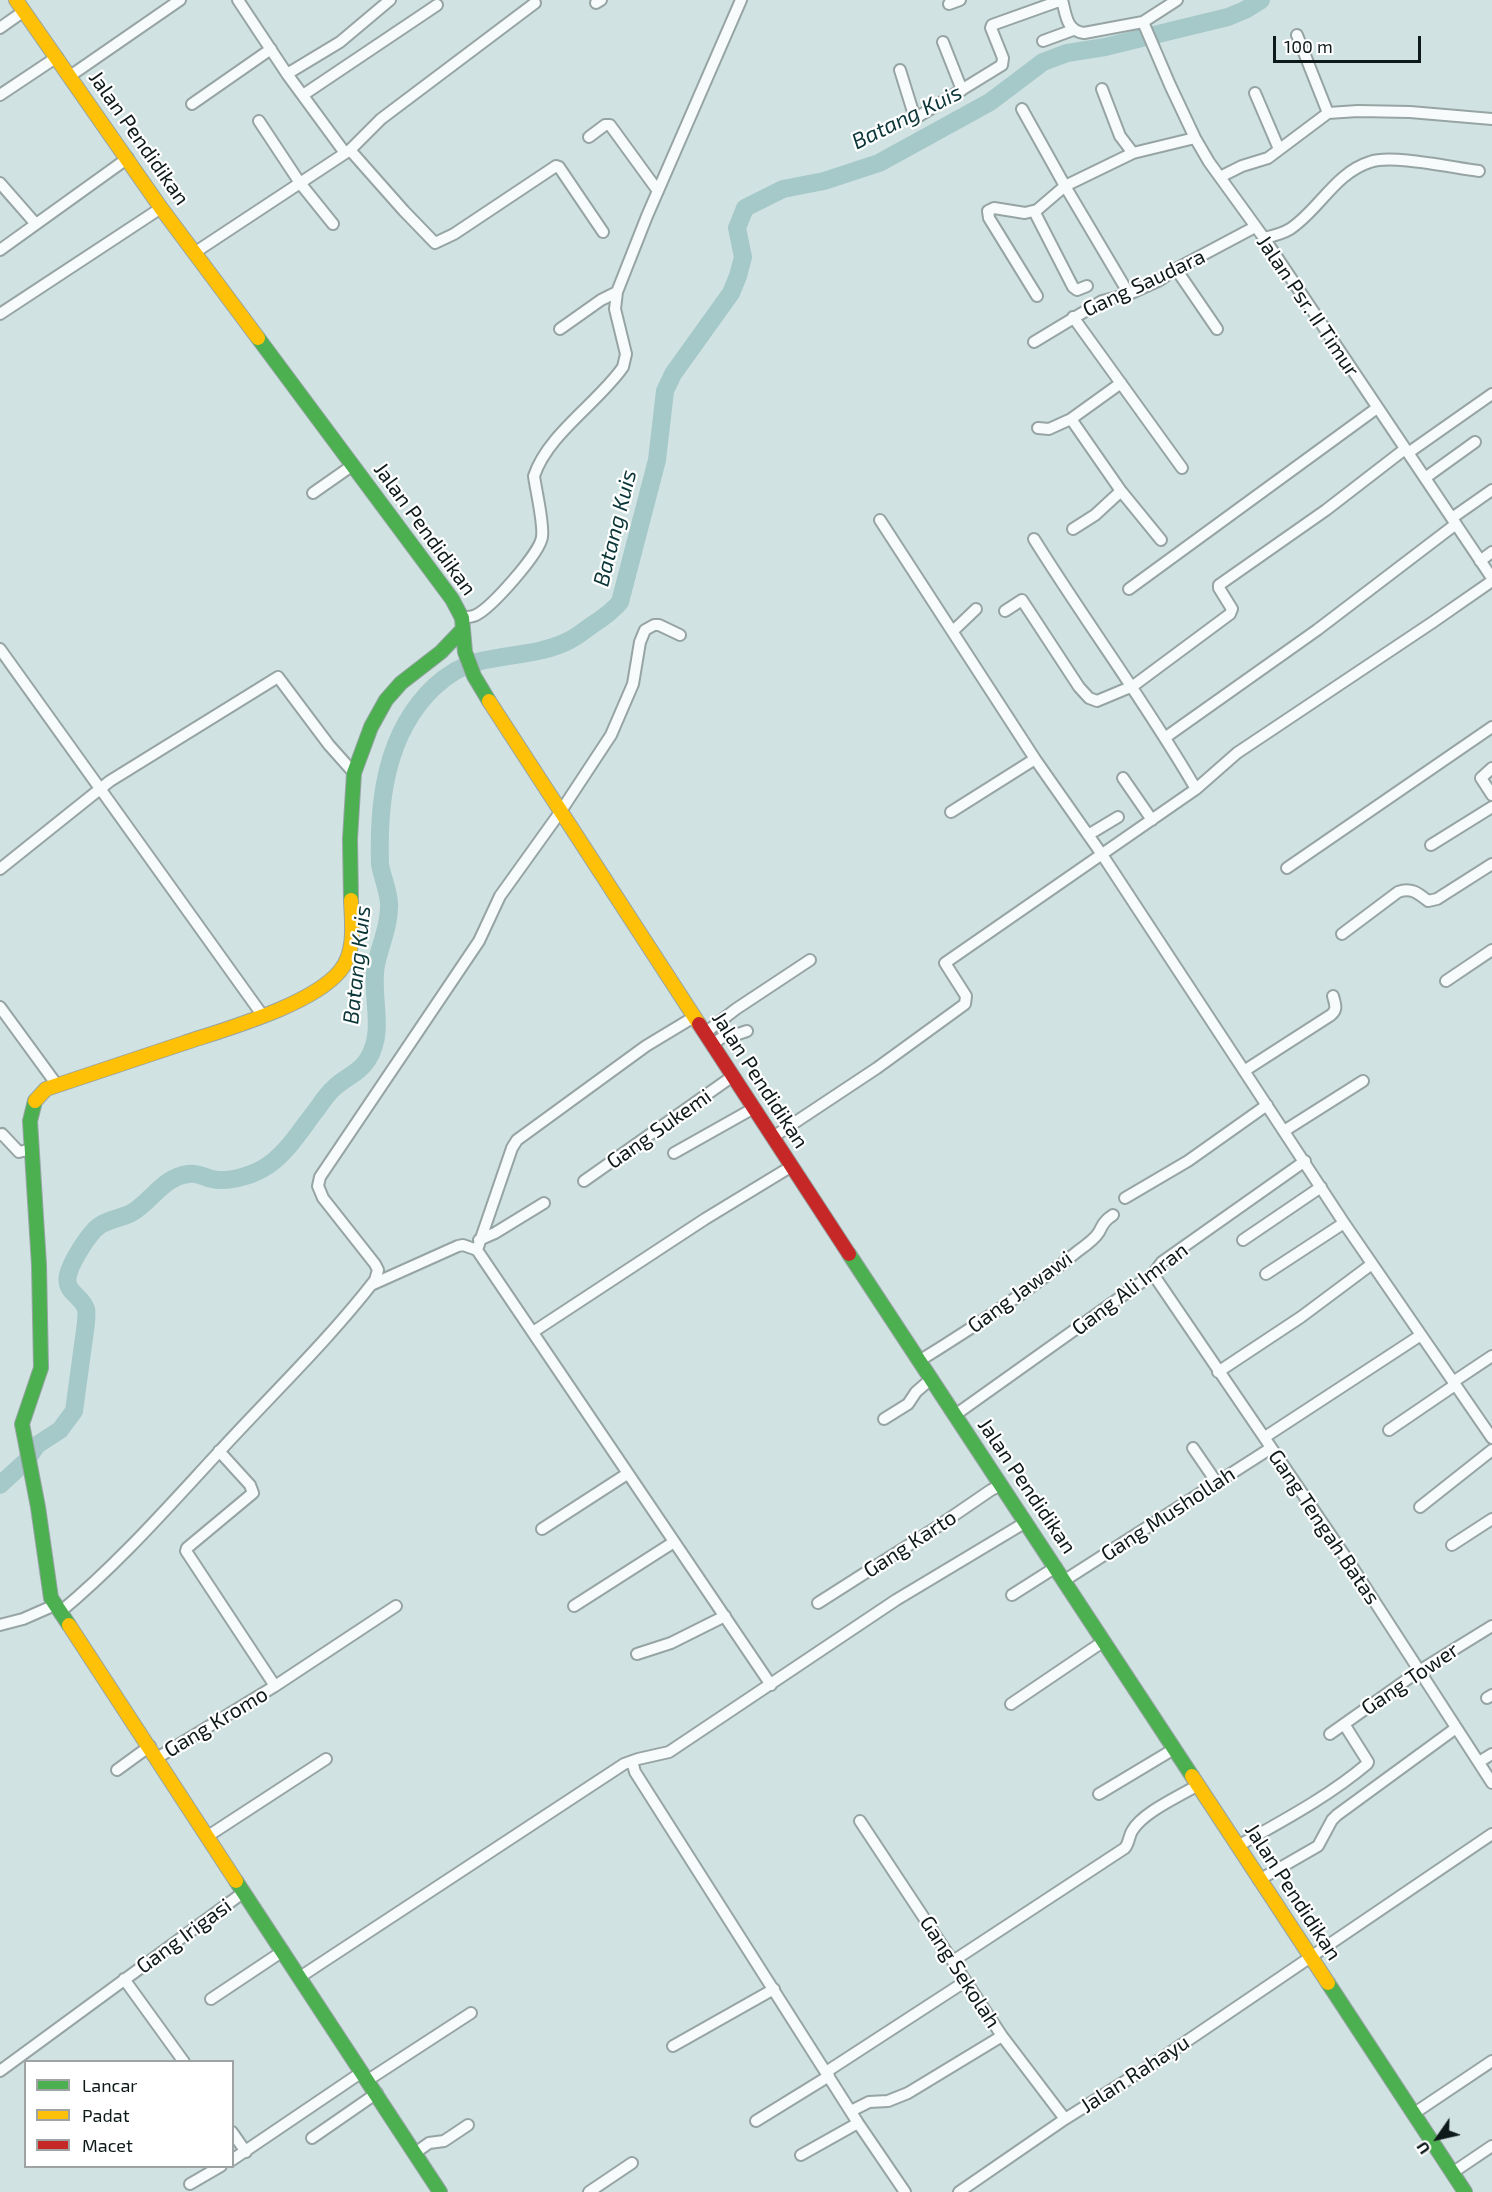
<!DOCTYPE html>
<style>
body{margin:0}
#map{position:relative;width:1492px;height:2192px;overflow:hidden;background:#d1e2e2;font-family:"Exo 2",sans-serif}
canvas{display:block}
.legend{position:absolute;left:24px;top:2060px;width:210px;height:108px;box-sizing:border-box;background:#fff;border:2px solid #9fa3a3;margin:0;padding:8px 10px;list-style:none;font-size:18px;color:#0e191a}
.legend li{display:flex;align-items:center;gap:12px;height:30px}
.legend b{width:30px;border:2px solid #9fa3a3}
.north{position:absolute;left:1408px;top:2108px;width:60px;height:60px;-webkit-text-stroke:4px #fff;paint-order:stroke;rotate:236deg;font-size:16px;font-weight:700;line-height:24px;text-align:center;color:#0e191a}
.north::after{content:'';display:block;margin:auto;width:21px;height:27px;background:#0e191a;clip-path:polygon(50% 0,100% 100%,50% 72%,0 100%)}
.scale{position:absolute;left:1273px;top:36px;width:148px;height:27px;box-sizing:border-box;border:3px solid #0e191a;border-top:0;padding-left:8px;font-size:18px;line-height:21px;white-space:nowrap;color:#0e191a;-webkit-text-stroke:4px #fff;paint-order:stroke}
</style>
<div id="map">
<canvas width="1492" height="2192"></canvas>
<ul class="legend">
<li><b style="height:8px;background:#4caf50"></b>Lancar</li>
<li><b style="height:8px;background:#ffc107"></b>Padat</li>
<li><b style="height:8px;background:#c62828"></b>Macet</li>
</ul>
<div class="north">U</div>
<div class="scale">100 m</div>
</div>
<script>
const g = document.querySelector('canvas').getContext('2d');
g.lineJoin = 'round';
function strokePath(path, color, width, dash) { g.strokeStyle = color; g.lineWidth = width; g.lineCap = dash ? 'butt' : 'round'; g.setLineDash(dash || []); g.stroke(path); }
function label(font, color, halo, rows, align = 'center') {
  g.font = font + ' "Exo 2",sans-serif'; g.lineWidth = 4.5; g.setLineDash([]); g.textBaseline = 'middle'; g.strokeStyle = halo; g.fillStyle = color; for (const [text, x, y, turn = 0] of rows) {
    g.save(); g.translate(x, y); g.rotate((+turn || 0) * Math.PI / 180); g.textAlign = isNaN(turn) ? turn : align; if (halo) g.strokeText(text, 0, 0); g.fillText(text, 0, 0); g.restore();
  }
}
const river = new Path2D(`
 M0,1485L26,1461L37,1445L60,1430L74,1411L86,1323C86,1319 87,1313 86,1309C81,1295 64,1292 68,1275C71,1262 89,1233 99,1226C109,1219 123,1218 133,1212C152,1200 164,1177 188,1174C200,1172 207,1180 219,1180C231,1181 252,1175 262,1169C285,1157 301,1129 317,1109C322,1102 327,1094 334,1088C345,1077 360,1073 368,1059C386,1030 370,996 376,965C380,945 390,925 389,903C388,889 382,877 380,864C378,800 386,733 434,687C446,676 461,666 477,662C507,654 542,655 570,640C578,636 585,630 592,625C603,618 612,612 620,602L657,460L665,391L673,374L731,293L738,276L743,257L737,228L745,208L783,189L824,181L879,163L990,102L1043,62L1067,53L1105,47L1228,17L1245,10L1261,0`);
const street = new Path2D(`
 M238,0L287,74L345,153
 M1062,0C1066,14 1066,31 1084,33L1143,22L1177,0
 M596,3L601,0
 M949,4L960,0
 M1143,22L1170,85L1195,138L1209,162L1264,238L1492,578
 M0,28L24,11
 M1297,35L1328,113
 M1043,41L1073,30
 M943,42L962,90
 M900,70L914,115L919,116L1002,65L1003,58L991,28L992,25L1062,0
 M287,74L340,42L390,0
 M70,76L180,0
 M1102,89L1120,136L1133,153L1195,138
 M1255,93L1279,149
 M0,95L57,57
 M303,95L437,5
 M192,104L271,49
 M1022,109L1065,186L1129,294
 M259,121L300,183L333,224
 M589,137L605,125H610L658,191
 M350,150L404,211L435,243L454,234L556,166L559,167L603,232
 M1220,177L1242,166L1268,158L1328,113L1358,111L1410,112L1492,119
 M0,183L35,223
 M1034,211L1073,287L1077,290L1087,286
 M1264,238C1273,236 1282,234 1290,229C1319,210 1335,173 1370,162C1392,154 1453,168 1479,171
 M0,250L128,158
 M194,253L350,150L381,119L535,3
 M1176,269L1217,329
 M1037,296L989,218L988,211L994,208L1025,213L1037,210L1065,186L1133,153
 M0,314L161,208
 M1073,317L1182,468
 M560,329L601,300L617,292
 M1034,342L1102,301L1129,294L1160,280L1176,269L1255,227
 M1038,428L1049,429L1071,419
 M1408,453L1492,394
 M1425,478L1475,442
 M1121,491L1161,540
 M313,493L353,465
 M1452,518L1492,490
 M880,520L1035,759L1103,856L1344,1223L1492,1438
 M1073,529L1095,515L1121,491L1071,419L1121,383
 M1034,539C1087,624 1146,703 1196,789
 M1480,561L1492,552
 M1129,589L1377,408
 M1005,611L1022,600L1079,687L1089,698L1097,701L1133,686L1230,614L1232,609L1219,588V585L1326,510L1405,449
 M462,618C467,617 472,617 476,615C492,607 540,553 542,537C544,523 536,491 534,476C548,434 598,403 623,367L626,354L615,309L617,292L647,216L741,0
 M953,631L976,609
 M0,649L263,1016
 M1166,737L1317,630L1456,524
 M1492,768L1481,778L1492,795
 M1123,778L1152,820
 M951,812L1035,759
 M1088,835L1118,817
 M1431,845L1492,807
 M1287,868L1492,727
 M0,869L110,781L278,677L329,745L354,773
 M1342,934L1398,892C1411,887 1418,893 1428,901L1437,899L1492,864
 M1446,981L1492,950
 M0,1007L57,1085
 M705,1033L736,1009L810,960
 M713,1044L724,1036L729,1037L747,1031
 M1244,1071L1331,1015C1338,1009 1335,1004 1333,996
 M1284,1131L1363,1081
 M0,1135L2,1134L19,1152L32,1149
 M773,1137L877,1068L965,1004L966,996L945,963L1196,789L1237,753L1433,622L1492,581
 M674,1153L754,1108
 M584,1181L733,1076
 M1125,1198L1188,1161L1267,1105
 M479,1240L495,1233L544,1203
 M1243,1240L1321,1187
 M477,1250L512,1148L517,1140L646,1046L694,1017
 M1153,1274L1349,1562L1492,1783
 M1266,1274L1344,1223
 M371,1285L458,1246L463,1245L477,1250L771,1685
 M533,1332L705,1219L792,1166
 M919,1361C974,1327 1028,1292 1078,1251C1085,1246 1095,1239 1099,1232C1103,1224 1105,1220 1113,1215
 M1218,1372L1301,1317L1372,1264
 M1453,1382L1492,1356
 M955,1415L1153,1274L1162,1262L1305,1161
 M884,1419L908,1404L916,1392L931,1379
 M1389,1430L1455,1385
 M1265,1437L1421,1335
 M1193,1448L1217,1483
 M219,1451L250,1485L253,1493L187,1548L186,1551L275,1686
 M1420,1507L1492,1450
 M542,1529L627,1474
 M1452,1545L1492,1519
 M1065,1580L1271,1448
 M1012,1595L1056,1567
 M818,1603L934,1529L991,1490L1001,1485
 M574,1606L674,1542
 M60,1612C118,1564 167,1508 218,1453C270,1396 327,1342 375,1280L378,1270L375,1264L323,1198L318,1186L320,1177L479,941L500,896L561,811L611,735L633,684L640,642L645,630L654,625H659L680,635
 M0,1625L23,1619L55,1605
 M637,1654L671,1643L725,1616
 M1487,1698L1492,1695
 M1011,1704L1104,1641
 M1330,1734L1419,1671L1492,1626
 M157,1758L275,1686L396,1606
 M632,1761L635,1772L858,2123L905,2192
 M1479,1762L1492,1754
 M117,1770L150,1746
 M1099,1794L1174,1749
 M860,1821L1002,2036L1065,2119
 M208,1836L326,1759
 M1238,1846C1282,1821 1328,1797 1367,1764L1368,1762L1344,1724
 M1259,1880L1318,1846L1332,1820L1337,1815L1456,1728
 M953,1961L1125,1848C1129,1843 1129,1836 1132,1831C1143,1812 1180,1796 1198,1785
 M300,1977L624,1764L638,1759L669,1752L896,1600L1026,1522
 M124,1979L184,2062
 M211,1999L283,1951
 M673,2046L774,1989
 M0,2071L244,1892
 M826,2072L966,1981
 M368,2080L471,2013
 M851,2111L869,2102L888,2101L908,2093L1002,2036
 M1413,2114L1492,2061
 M756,2121L829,2076
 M232,2132L246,2152
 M312,2138L377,2093
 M415,2153L429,2143L444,2141L468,2125
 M801,2155L858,2123
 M232,2160L362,2072
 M1452,2173L1492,2146
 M190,2184L221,2166
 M589,2192L632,2163
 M959,2192L1065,2119L1156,2062L1492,1834`);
const fast = new Path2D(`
 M258,338L452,599L462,618L465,652L474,676L489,701
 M351,900L350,839L354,773L371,727L386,700L401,683L441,652L462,630
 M35,1101L30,1121L39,1265L41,1368L22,1424L38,1507L51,1598L69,1625
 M849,1254L1192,1776
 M236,1881L440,2192
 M1328,1983L1465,2192`);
const slow = new Path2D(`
 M16,0L161,208L258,338
 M489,701L699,1024
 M35,1101L46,1089C92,1074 138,1058 184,1043C226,1029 312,1005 340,971C356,952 352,923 351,900
 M69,1625L236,1881
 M1192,1776L1328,1983`);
const jam = new Path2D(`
 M699,1024L849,1254`);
const streetNames = [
 ["Jalan Pendidikan",139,138,55],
 ["Gang Saudara",1144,283,-25],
 ["Jalan Psr. II Timur",1308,306,56],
 ["Jalan Pendidikan",425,529,54],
 ["Jalan Pendidikan",760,1080,57],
 ["Gang Sukemi",659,1129,-35],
 ["Gang Ali Imran",1130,1289,-37],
 ["Gang Jawawi",1020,1292,-36],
 ["Jalan Pendidikan",1027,1486,56],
 ["Gang Mushollah",1168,1514,-33],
 ["Gang Tengah Batas",1324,1527,56],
 ["Gang Karto",910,1544,-33],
 ["Gang Tower",1410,1679,-34],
 ["Gang Kromo",216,1722,-31],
 ["Jalan Pendidikan",1293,1892,57],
 ["Gang Irigasi",184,1936,-36],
 ["Gang Sekolah",960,1972,57],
 ["Jalan Rahayu",1135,2074,-33]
];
const waterNames = [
 ["Batang Kuis",907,117,-26],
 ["Batang Kuis",615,528,-76],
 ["Batang Kuis",357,965,-84]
];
strokePath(river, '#a5c8c9', 18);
strokePath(street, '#97a4a4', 14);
strokePath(fast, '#97a4a4', 16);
strokePath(slow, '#97a4a4', 16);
strokePath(jam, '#97a4a4', 16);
strokePath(street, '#f8fbfb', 10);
strokePath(fast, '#4caf50', 14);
strokePath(slow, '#ffc107', 14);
strokePath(jam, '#c62828', 14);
label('21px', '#0e191a', '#fff', streetNames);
label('italic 22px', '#0b3638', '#fff', waterNames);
</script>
